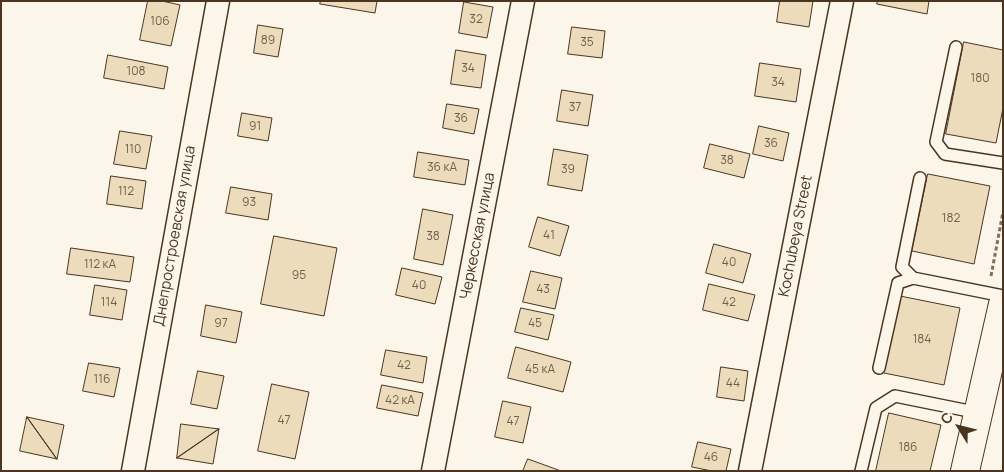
<!DOCTYPE html>
<meta charset="utf-8">
<style>
body{margin:0}
#map{position:relative;width:1004px;height:472px;overflow:hidden;background:#fbf6e9;font-family:Manrope,sans-serif}
canvas{display:block}
.frame{position:absolute;inset:0;border:2px solid #4a3520;pointer-events:none}
.north{position:absolute;left:934px;top:402px;width:50px;height:50px;-webkit-text-stroke:4px #fbf6e9;paint-order:stroke;rotate:306deg;font-size:14px;font-weight:700;line-height:20px;text-align:center;color:#4a3520}
.north::after{content:'';display:block;margin:auto;width:18px;height:22px;background:#4a3520;clip-path:polygon(50% 0,100% 100%,50% 72%,0 100%)}
</style>
<div id="map">
<canvas width="1004" height="472"></canvas>
<div class="frame"></div>
<div class="north">С</div>
</div>
<script>
const g = document.querySelector('canvas').getContext('2d');
g.lineJoin = 'round';
function fill(path, color) { g.fillStyle = color; g.fill(path, 'evenodd'); }
function strokePath(path, color, width, dash) { g.strokeStyle = color; g.lineWidth = width; g.lineCap = dash ? 'butt' : 'round'; g.setLineDash(dash || []); g.stroke(path); }
function label(font, color, halo, rows, align = 'center') {
  g.font = font + ' Manrope,sans-serif'; g.lineWidth = 4; g.setLineDash([]); g.textBaseline = 'middle'; g.strokeStyle = halo; g.fillStyle = color; for (const [text, x, y, turn = 0] of rows) {
    g.save(); g.translate(x, y); g.rotate((+turn || 0) * Math.PI / 180); g.textAlign = isNaN(turn) ? turn : align; if (halo) g.strokeText(text, 0, 0); g.fillText(text, 0, 0); g.restore();
  }
}
const building = new Path2D(`
 M148,1H162L180,5L171,46L140,40Z
 M321,1H377L375,13L320,4Z
 M780,1H813L809,27L777,22Z
 M878,1H929L927,14L877,4Z
 M464,2L493,7L487,38L459,33Z
 M258,25L283,29L278,57L254,53Z
 M572,27L605,31L602,58L568,54Z
 M964,42L1003,50V108L996,143L946,134Z
 M456,50L486,55L481,88L451,84Z
 M108,55L168,67L164,89L104,78Z
 M760,63L801,69L796,102L755,96Z
 M562,90L593,95L588,126L557,121Z
 M447,104L479,109L474,134L443,128Z
 M242,113L272,118L268,141L238,136Z
 M759,126L789,133L783,161L753,154Z
 M120,131L152,136L146,169L114,164Z
 M710,144L750,154L744,178L704,168Z
 M554,149L588,155L582,191L548,185Z
 M418,152L469,160L465,185L414,177Z
 M928,174L990,186L974,264L912,251Z
 M111,176L146,181L142,209L107,204Z
 M231,187L272,194L268,220L226,213Z
 M423,209L453,215L443,265L414,259Z
 M538,217L569,226L560,256L529,247Z
 M274,236L337,248L324,316L261,304Z
 M714,244L751,254L743,283L706,273Z
 M71,248L134,257L130,282L67,274Z
 M402,268L442,277L435,304L396,295Z
 M531,271L562,278L555,309L523,302Z
 M709,284L755,295L748,321L703,310Z
 M95,285L127,290L122,320L90,315Z
 M900,296L960,308L944,385L884,373Z
 M206,305L242,312L236,343L201,336Z
 M521,308L554,315L548,340L515,332Z
 M516,347L571,362L563,392L508,378Z
 M386,350L427,357L423,383L381,375Z
 M89,363L120,368L114,397L83,391Z
 M721,367L748,371L744,401L717,397Z
 M198,371L224,376L217,409L191,404Z
 M272,384L309,392L295,459L258,451Z
 M382,385L423,393L418,416L377,408Z
 M503,401L531,407L523,443L495,437Z
 M889,413L941,425L930,471H876Z
 M27,417L57,459L20,451Z
 M27,417L64,425L57,459Z
 M181,424L219,429L177,458Z
 M219,429L213,464L177,458Z
 M698,442L731,449L726,471H712L692,467Z
 M528,459L561,471H523Z`);
const path = new Path2D(`
 M991,276L1003,212`);
const lane = new Path2D(`
 M956,47L936,142L945,154L1003,163
 M913,278L902,267L920,178
 M879,368L898,283L913,278L1003,296
 M861,471L876,408L895,396L979,413`);
const street = new Path2D(`
 M133,471L218,1
 M433,471L523,1
 M750,471L842,1`);
const primary = new Path2D(`
 M965,471L1003,304`);
const numberNames = [
 ["32",476,20],
 ["106",160,22],
 ["89",268,41],
 ["35",587,43],
 ["34",468,69],
 ["108",136,72],
 ["180",980,79],
 ["34",778,83],
 ["37",575,108],
 ["36",461,119],
 ["91",255,127],
 ["36",771,144],
 ["110",133,150],
 ["38",727,161],
 ["36 кА",442,168],
 ["39",568,170],
 ["112",126,192],
 ["93",249,203],
 ["182",951,219],
 ["41",549,236],
 ["38",433,237],
 ["40",729,263],
 ["112 кА",100,265],
 ["95",299,276],
 ["40",419,286],
 ["43",543,290],
 ["114",109,303],
 ["42",729,303],
 ["97",221,324],
 ["45",535,324],
 ["184",922,340],
 ["42",404,366],
 ["45 кА",540,370],
 ["116",102,380],
 ["44",733,384],
 ["42 кА",400,401],
 ["47",284,421],
 ["47",513,422],
 ["186",908,448],
 ["46",711,458]
];
const streetNames = [
 ["Днепростроевская улица",175,236,-80],
 ["Черкесская улица",478,236,-79],
 ["Kochubeya Street",796,236,-79]
];
fill(building, '#ecdcbc');
strokePath(building, '#4a3520', 1);
strokePath(lane, '#4a3520', 14);
strokePath(street, '#4a3520', 25);
strokePath(primary, '#4a3520', 30);
strokePath(path, '#7f6f5c', 3, [4, 2.5]);
strokePath(lane, '#fbf6e9', 11);
strokePath(street, '#fbf6e9', 22);
strokePath(primary, '#fbf6e9', 28);
label('12px', '#725f47', null, numberNames);
label('15px', '#4a3520', '#fbf6e9', streetNames);
</script>
